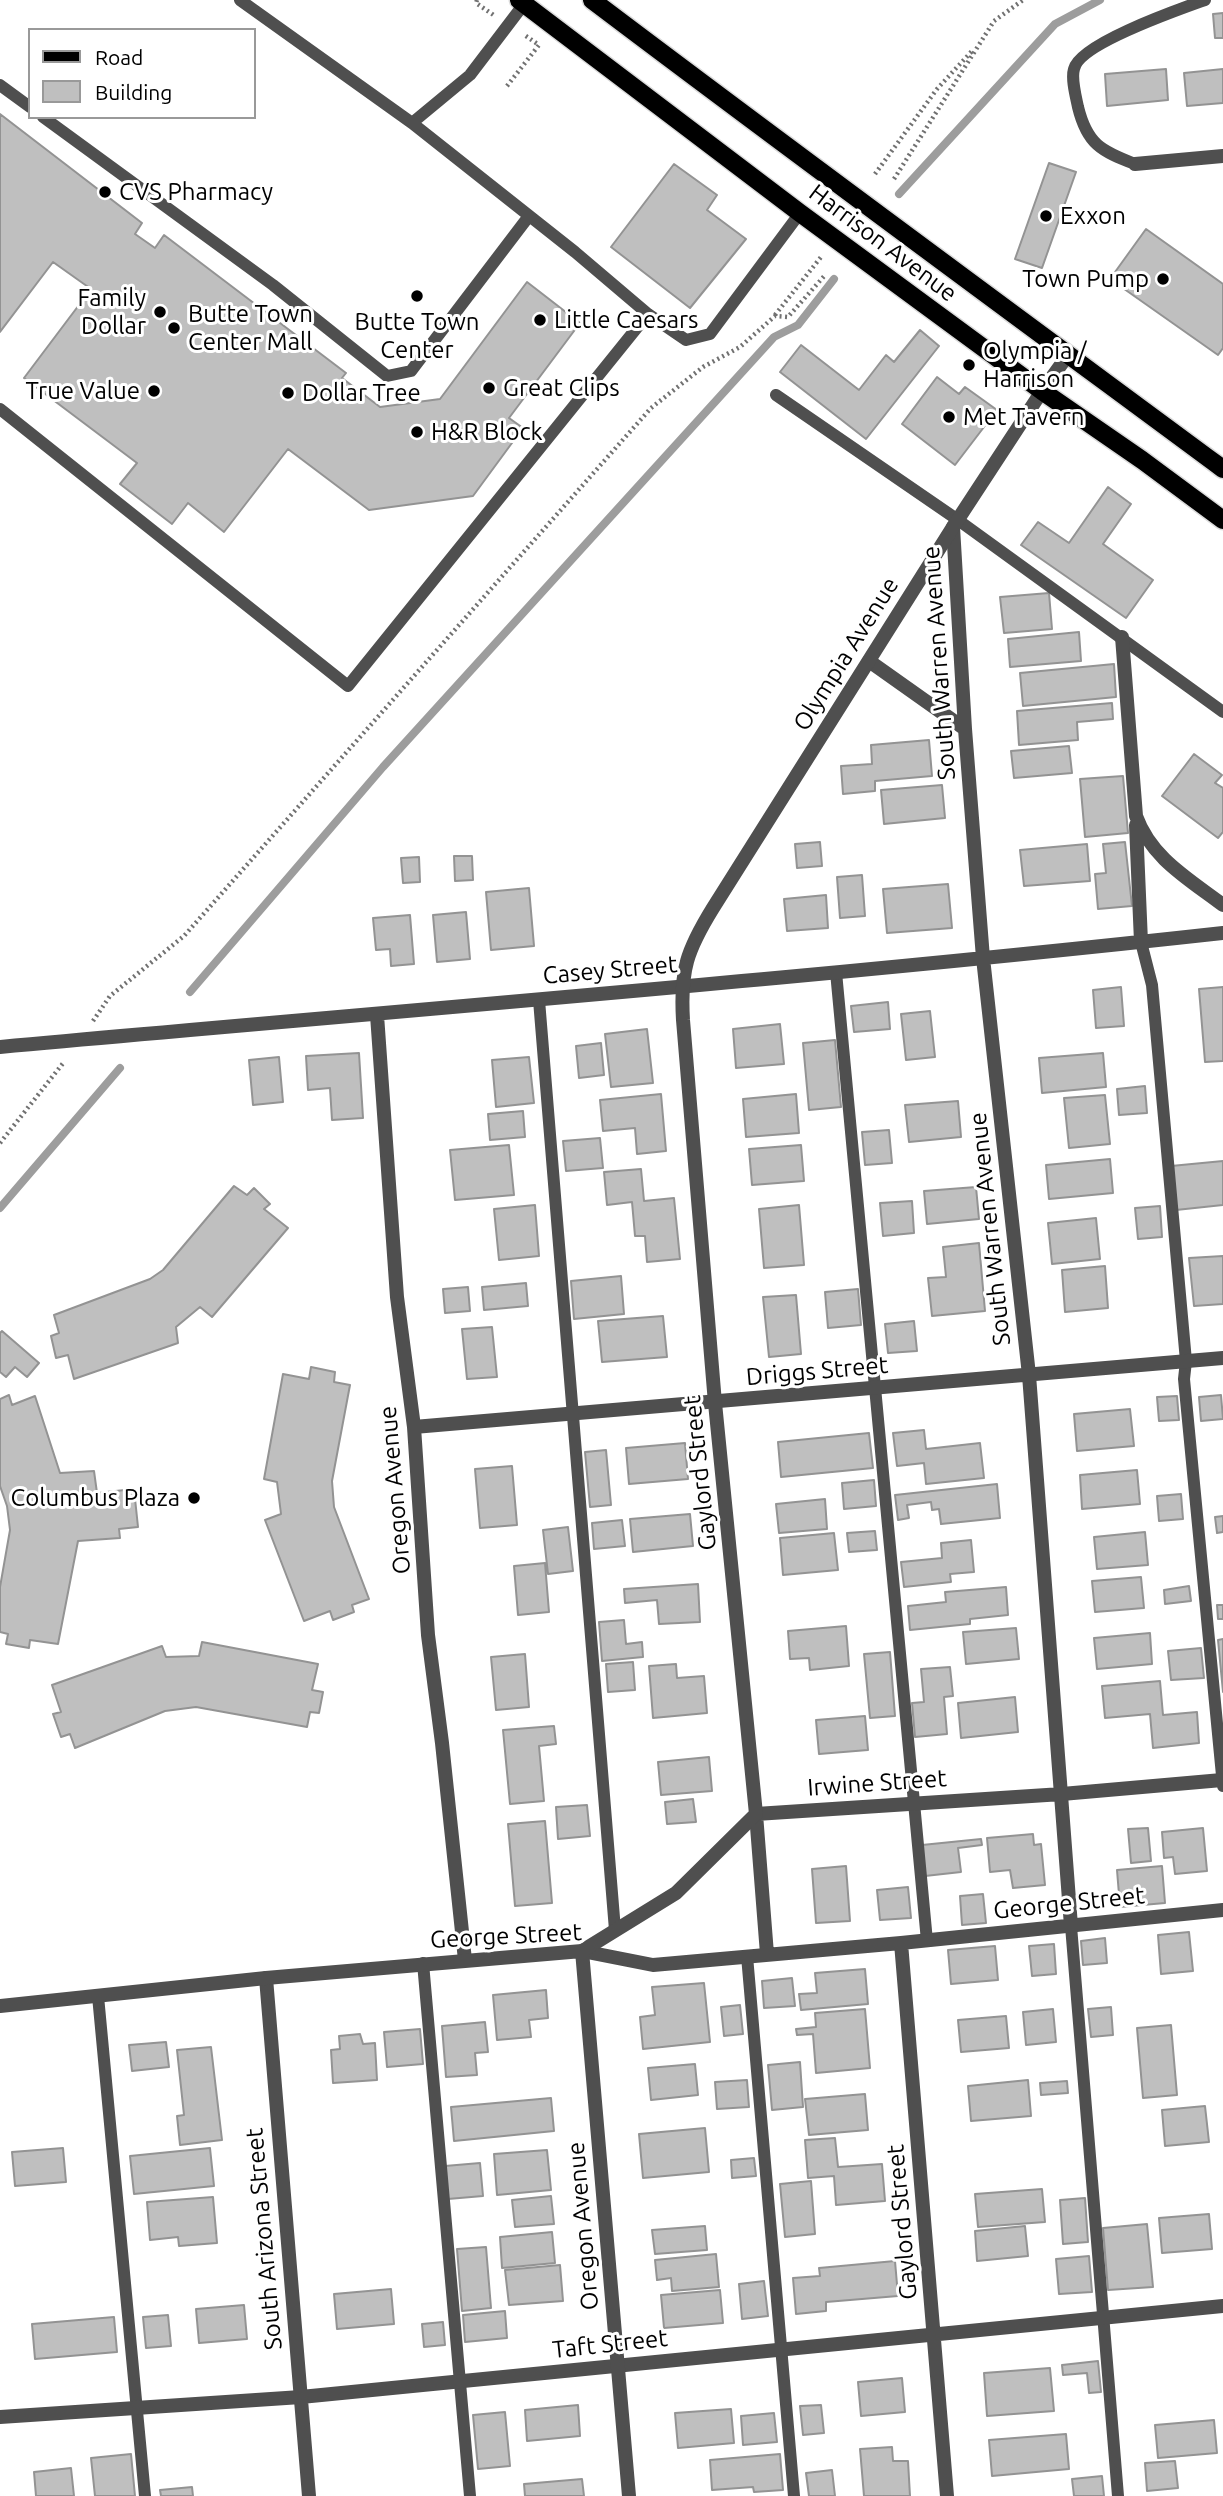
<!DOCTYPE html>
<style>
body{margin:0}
#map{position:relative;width:1223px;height:2496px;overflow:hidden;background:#fff;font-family:Ubuntu,sans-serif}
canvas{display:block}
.legend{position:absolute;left:28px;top:28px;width:228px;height:91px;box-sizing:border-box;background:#fff;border:2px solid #999;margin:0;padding:9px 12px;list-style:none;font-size:21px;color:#000}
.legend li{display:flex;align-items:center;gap:14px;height:35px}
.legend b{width:35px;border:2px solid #999}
</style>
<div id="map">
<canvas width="1223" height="2496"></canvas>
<ul class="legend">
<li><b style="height:9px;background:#000"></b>Road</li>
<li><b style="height:19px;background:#bfbfbf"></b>Building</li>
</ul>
</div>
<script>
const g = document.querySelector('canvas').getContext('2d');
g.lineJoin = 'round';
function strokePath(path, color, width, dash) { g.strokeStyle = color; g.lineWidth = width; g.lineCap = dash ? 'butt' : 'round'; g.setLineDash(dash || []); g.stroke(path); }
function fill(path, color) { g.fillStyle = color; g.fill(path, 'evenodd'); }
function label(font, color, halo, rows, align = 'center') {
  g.font = font + ' Ubuntu,sans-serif'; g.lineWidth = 6; g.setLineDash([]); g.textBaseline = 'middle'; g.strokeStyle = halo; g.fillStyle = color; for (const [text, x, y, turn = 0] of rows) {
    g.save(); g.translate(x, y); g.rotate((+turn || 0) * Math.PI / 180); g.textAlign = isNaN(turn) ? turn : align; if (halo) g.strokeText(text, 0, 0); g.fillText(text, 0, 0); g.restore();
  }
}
const stream = new Path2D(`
 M899,194L1055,24L1100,0
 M190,992L383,767L774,337L798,325L834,279
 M0,1208L120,1068`);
const building = new Path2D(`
 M1223,13V38H1215L1213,14Z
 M1166,69L1168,100L1107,106L1105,74Z
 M1223,69V103L1187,106L1184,73Z
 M0,114L142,223L135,234L155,248L164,235L346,373L342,378L380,407L440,399L527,282L580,323L509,418L523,428L473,496L369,510L288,449L224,532L188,503L172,524L120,484L137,463L24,378L91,289L53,262L0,332Z
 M1049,163L1076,172L1042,268L1015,259Z
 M674,164L717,195L707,210L746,239L690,308L611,247Z
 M1146,229L1223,284V348L1218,355L1110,279Z
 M920,330L939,346L866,439L780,372L801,345L859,390L886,355L894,362Z
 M937,377L959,394L965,387L997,410L955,465L902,424Z
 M1108,487L1131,504L1103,544L1153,580L1126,618L1021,545L1038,522L1069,543Z
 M1049,593L1052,629L1004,633L1000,597Z
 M1079,632L1081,661L1010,667L1008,639Z
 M1114,664L1116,697L1023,706L1020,673Z
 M1112,703L1113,719L1077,722L1078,740L1019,745L1017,711Z
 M929,740L932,776L875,781V791L843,794L841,766L872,764L871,745Z
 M1069,746L1072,773L1014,778L1011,751Z
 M1194,754L1222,775L1215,783L1223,788V832L1218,838L1162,796Z
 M1123,776L1128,833L1085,837L1080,779Z
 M942,785L945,818L884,824L881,790Z
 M820,842L822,866L797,868L795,844Z
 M1125,842L1132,906L1098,909L1095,874L1106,873L1103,844Z
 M1087,844L1090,881L1024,886L1020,850Z
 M454,856H472L473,880L455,881Z
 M419,857L420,882L403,883L401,858Z
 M862,875L865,916L840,918L837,877Z
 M948,884L952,928L887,933L883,889Z
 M529,888L534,946L491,950L486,892Z
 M826,895L828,928L787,931L784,899Z
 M466,912L470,959L437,962L433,915Z
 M410,915L414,964L391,966L390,949L376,950L373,918Z
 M1121,987L1124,1026L1096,1028L1093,990Z
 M1223,987V1061L1205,1062L1199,989Z
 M888,1002L890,1029L854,1032L851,1006Z
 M930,1011L935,1057L906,1060L901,1014Z
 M780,1024L784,1064L736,1068L733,1029Z
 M647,1029L653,1083L611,1087L605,1034Z
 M835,1040L841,1107L809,1110L803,1043Z
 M601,1043L604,1075L579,1078L576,1046Z
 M359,1053L363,1118L332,1120L330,1088L308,1090L306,1056Z
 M1103,1053L1106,1087L1042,1093L1039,1058Z
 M279,1057L283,1102L253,1105L249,1060Z
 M529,1057L534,1103L496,1107L492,1060Z
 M1145,1086L1147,1113L1119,1115L1117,1089Z
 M661,1094L666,1151L637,1154L635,1128L603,1131L600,1100Z
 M796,1094L799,1133L746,1137L743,1099Z
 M1105,1095L1110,1144L1069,1148L1064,1098Z
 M958,1101L961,1137L909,1142L905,1105Z
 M523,1111L525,1137L490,1140L488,1114Z
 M889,1130L892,1163L865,1165L862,1132Z
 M600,1138L603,1168L566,1171L563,1141Z
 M509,1145L514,1195L455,1200L450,1150Z
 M801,1145L804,1181L752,1185L749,1149Z
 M1110,1159L1113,1193L1049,1199L1046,1165Z
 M1223,1161V1205L1176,1210L1171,1166Z
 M641,1169L644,1201L674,1198L680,1259L647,1262L645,1236H635L632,1202L607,1205L604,1172Z
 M234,1186L247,1195L254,1188L270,1204L264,1209L288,1228L212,1317L200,1307L176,1327L178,1343L74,1379L68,1355L56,1358L51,1336L59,1333L54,1315L150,1279L163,1270Z
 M976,1187L979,1219L927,1224L924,1191Z
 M912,1201L914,1233L883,1236L880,1203Z
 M535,1205L539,1256L499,1260L494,1209Z
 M799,1205L804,1265L764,1268L759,1209Z
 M1160,1206L1162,1237L1138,1239L1135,1208Z
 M1096,1218L1100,1259L1052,1264L1048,1223Z
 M979,1243L985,1311L932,1316L928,1278L946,1277L943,1247Z
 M1223,1256V1304L1194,1306L1189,1258Z
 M1105,1266L1108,1308L1065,1312L1062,1270Z
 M621,1276L624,1314L574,1319L571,1281Z
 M526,1283L528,1306L484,1310L482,1287Z
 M468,1287L470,1311L445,1313L443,1289Z
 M858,1289L861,1325L828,1328L825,1292Z
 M796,1295L801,1354L769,1357L763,1297Z
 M663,1316L667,1357L602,1362L598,1321Z
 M914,1321L917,1351L888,1353L885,1324Z
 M492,1327L497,1377L467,1379L462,1329Z
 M2,1331L39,1363L27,1377L15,1367L6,1377L0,1372V1333Z
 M311,1367L335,1372L334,1382L350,1385L332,1481L334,1507L369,1599L352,1605L354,1612L333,1620L330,1611L304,1621L265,1520L281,1514L277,1482L264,1479L283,1374L309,1379Z
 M9,1395L12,1405L35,1396L60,1473L94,1471L97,1493L134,1489L138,1527L119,1529L120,1538L78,1541L58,1644L30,1640L29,1648L6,1644L8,1634L0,1632V1587L10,1530L7,1506L0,1486V1399Z
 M1221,1395L1223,1419L1201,1421L1199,1397Z
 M1177,1396L1179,1420L1159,1421L1157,1397Z
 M1130,1409L1134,1446L1077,1451L1074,1414Z
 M924,1430L926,1449L980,1443L984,1478L926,1484L924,1463L897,1466L893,1433Z
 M869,1433L873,1468L781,1477L778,1442Z
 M685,1443L688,1479L629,1484L626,1448Z
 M606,1450L611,1505L590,1507L585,1452Z
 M512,1466L517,1525L480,1528L475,1469Z
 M1137,1470L1140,1504L1082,1509L1080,1475Z
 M874,1480L876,1506L844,1509L842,1483Z
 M997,1484L1000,1518L941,1524L939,1509L932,1510L931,1502L907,1505L909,1518L898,1520L895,1495Z
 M1181,1494L1183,1519L1159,1521L1157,1496Z
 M825,1499L827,1529L779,1533L776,1504Z
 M690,1514L693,1546L633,1552L630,1519Z
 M1223,1516V1532L1217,1533L1215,1517Z
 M622,1520L625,1546L594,1549L592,1523Z
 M568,1527L573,1571L548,1574L543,1530Z
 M875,1531L877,1550L849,1552L847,1533Z
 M1145,1532L1148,1565L1097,1569L1094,1537Z
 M834,1533L838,1570L783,1575L780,1538Z
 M971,1540L974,1572L950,1574L951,1582L904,1587L901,1562L942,1558L941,1543Z
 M545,1563L549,1612L518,1615L514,1566Z
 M1141,1577L1144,1608L1095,1612L1092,1581Z
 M698,1584L700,1622L659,1624L657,1600L625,1603L624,1589Z
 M1189,1586L1191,1601L1165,1604L1164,1590Z
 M1006,1587L1008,1615L970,1619V1624L910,1630L908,1606L946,1602L945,1592Z
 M1217,1605H1223V1619H1218Z
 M624,1620L626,1644L642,1642L643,1657L602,1661L599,1622Z
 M846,1626L849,1666L810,1670L809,1658L790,1659L788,1631Z
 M1016,1628L1019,1659L966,1664L963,1632Z
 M1150,1633L1152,1664L1097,1669L1094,1638Z
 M1223,1639V1692L1218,1640Z
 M202,1642L318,1664L312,1690L323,1692L319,1713L310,1712L307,1727L196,1707L165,1711L75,1748L70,1734L61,1737L53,1714L61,1712L52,1685L162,1646L166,1657L199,1656Z
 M1201,1648L1204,1678L1171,1680L1168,1651Z
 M890,1652L895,1716L870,1718L864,1654Z
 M525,1654L529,1707L496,1710L491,1657Z
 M633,1662L635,1690L608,1692L606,1664Z
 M676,1664L677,1678L704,1676L707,1713L653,1718L649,1666Z
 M950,1667L953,1696L944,1697L947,1734L915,1737L912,1703L924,1702L921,1669Z
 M1160,1681L1163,1715L1197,1712L1199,1743L1153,1748L1150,1714L1105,1718L1102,1686Z
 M1015,1697L1018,1732L961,1738L958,1703Z
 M865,1716L868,1750L819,1754L816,1720Z
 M554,1726L556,1744L539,1746L544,1801L510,1804L503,1730Z
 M709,1757L712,1791L661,1795L658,1762Z
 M693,1799L696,1822L667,1824L665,1802Z
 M587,1805L590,1836L558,1839L556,1807Z
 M545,1821L552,1903L515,1906L508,1824Z
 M1148,1828L1151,1861L1131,1863L1128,1829Z
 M1203,1828L1207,1871L1175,1874L1173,1857L1164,1858L1162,1832Z
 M1033,1834L1034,1845L1041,1844L1045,1885L1013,1888L1010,1870L990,1872L987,1838Z
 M981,1839L982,1845L958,1848L961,1872L925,1876L922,1845Z
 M846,1866L850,1921L816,1923L812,1869Z
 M1162,1866L1165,1903L1120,1907L1117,1870Z
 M908,1887L911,1918L880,1920L877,1890Z
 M983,1894L986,1923L962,1925L960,1896Z
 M1189,1932L1193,1971L1161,1974L1158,1935Z
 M1105,1938L1107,1963L1083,1965L1081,1941Z
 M1054,1944L1056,1974L1032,1976L1029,1946Z
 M995,1946L998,1980L951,1984L948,1950Z
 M865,1969L868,2004L801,2010L799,1994L817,1993L815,1973Z
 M792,1978L795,2006L764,2008L762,1981Z
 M704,1983L710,2042L643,2049L640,2017L655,2015L652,1987Z
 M546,1990L548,2018L529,2020L531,2037L497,2040L493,1995Z
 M740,2005L743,2034L724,2036L721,2007Z
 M1111,2007L1113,2035L1091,2037L1088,2009Z
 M865,2009L870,2068L816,2073L813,2034L797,2035L796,2029L816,2027L815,2013Z
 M1053,2009L1056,2042L1026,2045L1023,2012Z
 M1006,2016L1009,2048L961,2052L958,2020Z
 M485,2022L488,2052L475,2053L477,2075L446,2077L442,2026Z
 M1171,2025L1177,2095L1143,2098L1137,2028Z
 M420,2029L423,2064L387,2067L384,2032Z
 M360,2034L363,2044L375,2043L377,2080L333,2083L331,2050L340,2049L339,2036Z
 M166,2042L169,2067L132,2071L129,2045Z
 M211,2047L222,2140L180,2145L177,2116L184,2115L177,2050Z
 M800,2062L803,2107L772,2110L768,2065Z
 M695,2064L698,2095L651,2100L648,2068Z
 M747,2080L749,2107L717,2109L715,2082Z
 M1028,2080L1031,2116L971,2121L968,2086Z
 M1067,2081L1068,2093L1041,2095L1040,2083Z
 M865,2094L868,2130L809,2135L805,2099Z
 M551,2098L554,2131L454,2141L451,2107Z
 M1205,2106L1209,2142L1165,2146L1162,2110Z
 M705,2128L709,2172L643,2178L639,2134Z
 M835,2138L838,2167L882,2164L885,2201L836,2205L834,2176L808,2178L805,2140Z
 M63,2148L66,2182L15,2186L12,2152Z
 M210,2148L214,2186L134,2194L130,2156Z
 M547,2150L551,2190L497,2195L494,2154Z
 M754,2158L756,2176L732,2178L731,2160Z
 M480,2163L483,2196L448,2199L445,2166Z
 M811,2181L815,2234L785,2237L780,2184Z
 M1042,2189L1045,2222L978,2227L975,2194Z
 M551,2196L554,2224L515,2227L512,2200Z
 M213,2197L217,2243L179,2246L178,2237L150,2240L147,2202Z
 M1085,2198L1088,2242L1063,2244L1060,2200Z
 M1209,2214L1212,2249L1162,2253L1159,2218Z
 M1147,2224L1153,2287L1108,2290L1103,2228Z
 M705,2226L707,2250L655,2254L652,2230Z
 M1025,2226L1028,2256L977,2261L975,2231Z
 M552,2232L555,2263L502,2268L500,2237Z
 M486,2247L491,2308L462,2311L457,2249Z
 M716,2254L719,2287L672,2291L671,2278L657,2280L655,2260Z
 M1089,2256L1092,2292L1059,2294L1056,2259Z
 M895,2261L898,2296L826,2302V2311L796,2314L793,2278L820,2276L819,2268Z
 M560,2265L563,2301L509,2305L505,2270Z
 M764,2281L768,2316L742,2319L739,2284Z
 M391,2289L394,2324L337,2329L334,2294Z
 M720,2290L723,2323L664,2328L661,2295Z
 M244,2305L247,2339L199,2343L196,2309Z
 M505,2311L507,2338L465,2342L463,2315Z
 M168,2315L171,2346L146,2348L143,2317Z
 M114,2317L117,2352L35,2359L32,2324Z
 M443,2322L445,2345L424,2347L422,2324Z
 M1098,2361L1101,2392L1089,2393L1087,2373L1063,2375L1062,2365Z
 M1050,2368L1054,2411L987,2416L984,2373Z
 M902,2378L905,2412L861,2416L858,2382Z
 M578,2405L580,2436L527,2441L525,2410Z
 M821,2405L824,2433L803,2435L800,2406Z
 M731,2409L734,2443L678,2448L675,2413Z
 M505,2412L510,2466L478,2469L473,2415Z
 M774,2413L777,2442L743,2445L741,2416Z
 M1214,2420L1217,2453L1158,2458L1155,2425Z
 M1066,2434L1069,2469L992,2476L989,2440Z
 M892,2447L893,2461H908L910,2496H864L860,2449Z
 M131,2454L135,2496H95L91,2458Z
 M780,2454L783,2490L754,2492L753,2487L712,2490L710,2460Z
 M1175,2461L1178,2488L1147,2491L1145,2463Z
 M71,2468L74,2496H36L34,2472Z
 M832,2470L835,2496H809L806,2473Z
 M1102,2476L1104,2496H1074L1072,2479Z
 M582,2479L584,2496H525L524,2484Z
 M192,2487L193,2496H161L160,2490Z`);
const path = new Path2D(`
 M477,0L476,3L495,16
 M507,86L539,45L523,34
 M875,174L937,89L972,51
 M894,179L994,21L1023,0
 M775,315L821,257
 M93,1021L110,996L184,936L651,408L703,367L740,347L775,316L788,317L826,274
 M0,1143L64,1062`);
const service = new Path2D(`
 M240,0L412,123L575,252L648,314L686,340L710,334L800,213
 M0,85L30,107
 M43,117L273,285L387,376L411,371L529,216
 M412,123L470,75L524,4
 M1135,164C1101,151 1087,144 1078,107C1076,97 1071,79 1074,69C1079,44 1180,9 1205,0
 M776,395L958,520L1223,712
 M0,409L348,686L648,314
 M1141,942L1152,985L1186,1361L1184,1379L1223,1786
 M836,972L927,1941
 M539,1000L615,1930
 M1071,1926L1118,2496
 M747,1956L794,2496
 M423,1963L470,2496
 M98,1996L145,2496`);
const minor = new Path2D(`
 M1135,164L1223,156
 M953,527L965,729L983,958L1029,1375L1071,1926
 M1122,637L1136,816C1151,858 1189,879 1223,905
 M869,661L965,729
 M1136,825L1141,942
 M377,1015L397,1297L414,1427L428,1635L442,1743L465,1960
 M0,1047C408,1010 816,978 1223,933
 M414,1427L1223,1358
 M901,1943L947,2496
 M582,1951L653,1965L901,1943L1223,1910
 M767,1954L756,1814L1062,1794L1222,1780
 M266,1978L309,2496
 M0,2417L301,2397L1223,2306`);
const tertiary = new Path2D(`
 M582,1951L629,2496
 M0,2006L266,1978L582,1951L676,1893L756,1814L715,1403L683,1020C680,970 687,950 713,908L953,527L1042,391L1068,355`);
const primary = new Path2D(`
 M519,0L800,213L1042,391L1142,460L1223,520
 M592,0C801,158 1012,313 1223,469`);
const markers = [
 [105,192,7,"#000"],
 [1046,216,7,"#000"],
 [1163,279,7,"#000"],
 [417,296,7,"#000"],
 [160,312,7,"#000"],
 [540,320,7,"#000"],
 [174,328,7,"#000"],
 [969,365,7,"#000"],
 [489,388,7,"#000"],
 [154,391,7,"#000"],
 [288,393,7,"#000"],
 [949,417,7,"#000"],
 [417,432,7,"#000"],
 [194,1498,7,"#000"]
];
const poiNames = [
 ["CVS Pharmacy",119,192],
 ["Exxon",1060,216],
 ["Town Pump",1149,279,"right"],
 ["Family",146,298,"right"],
 ["Dollar",146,326,"right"],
 ["Butte Town",188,314],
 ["Center Mall",188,342],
 ["Little Caesars",554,320],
 ["Butte Town",417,322,"center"],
 ["Center",417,350,"center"],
 ["Olympia /",983,351],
 ["Harrison",983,379],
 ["Great Clips",503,388],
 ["True Value",140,391,"right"],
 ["Dollar Tree",302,393],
 ["Met Tavern",963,417],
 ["H&R Block",431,432],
 ["Columbus Plaza",180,1498,"right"]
];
const streetNames = [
 ["Harrison Avenue",883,243,37],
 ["Olympia Avenue",846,654,-58],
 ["South Warren Avenue",939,663,-94],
 ["Casey Street",610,970,-5],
 ["South Warren Avenue",990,1229,-96],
 ["Driggs Street",817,1371,-5],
 ["Gaylord Street",700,1473,-96],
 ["Oregon Avenue",395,1490,-95],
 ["Irwine Street",877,1783,-4],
 ["George Street",1069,1903,-6],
 ["George Street",506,1936,-3],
 ["Gaylord Street",902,2222,-95],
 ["Oregon Avenue",583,2226,-95],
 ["South Arizona Street",264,2239,-95],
 ["Taft Street",610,2344,-6]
];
strokePath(stream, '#9d9d9d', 8);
fill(building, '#bfbfbf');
strokePath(building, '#939393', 2);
strokePath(primary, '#dbdbdb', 21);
strokePath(path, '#717171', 4.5, [2, 3.5]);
strokePath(service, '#4f4f4f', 12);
strokePath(minor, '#4f4f4f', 14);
strokePath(tertiary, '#4f4f4f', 14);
strokePath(primary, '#000', 18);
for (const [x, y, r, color] of markers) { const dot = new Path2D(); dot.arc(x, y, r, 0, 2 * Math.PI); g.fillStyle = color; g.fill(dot); strokePath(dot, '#fff', 2.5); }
label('24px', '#000', '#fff', poiNames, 'left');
label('24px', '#000', '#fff', streetNames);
</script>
